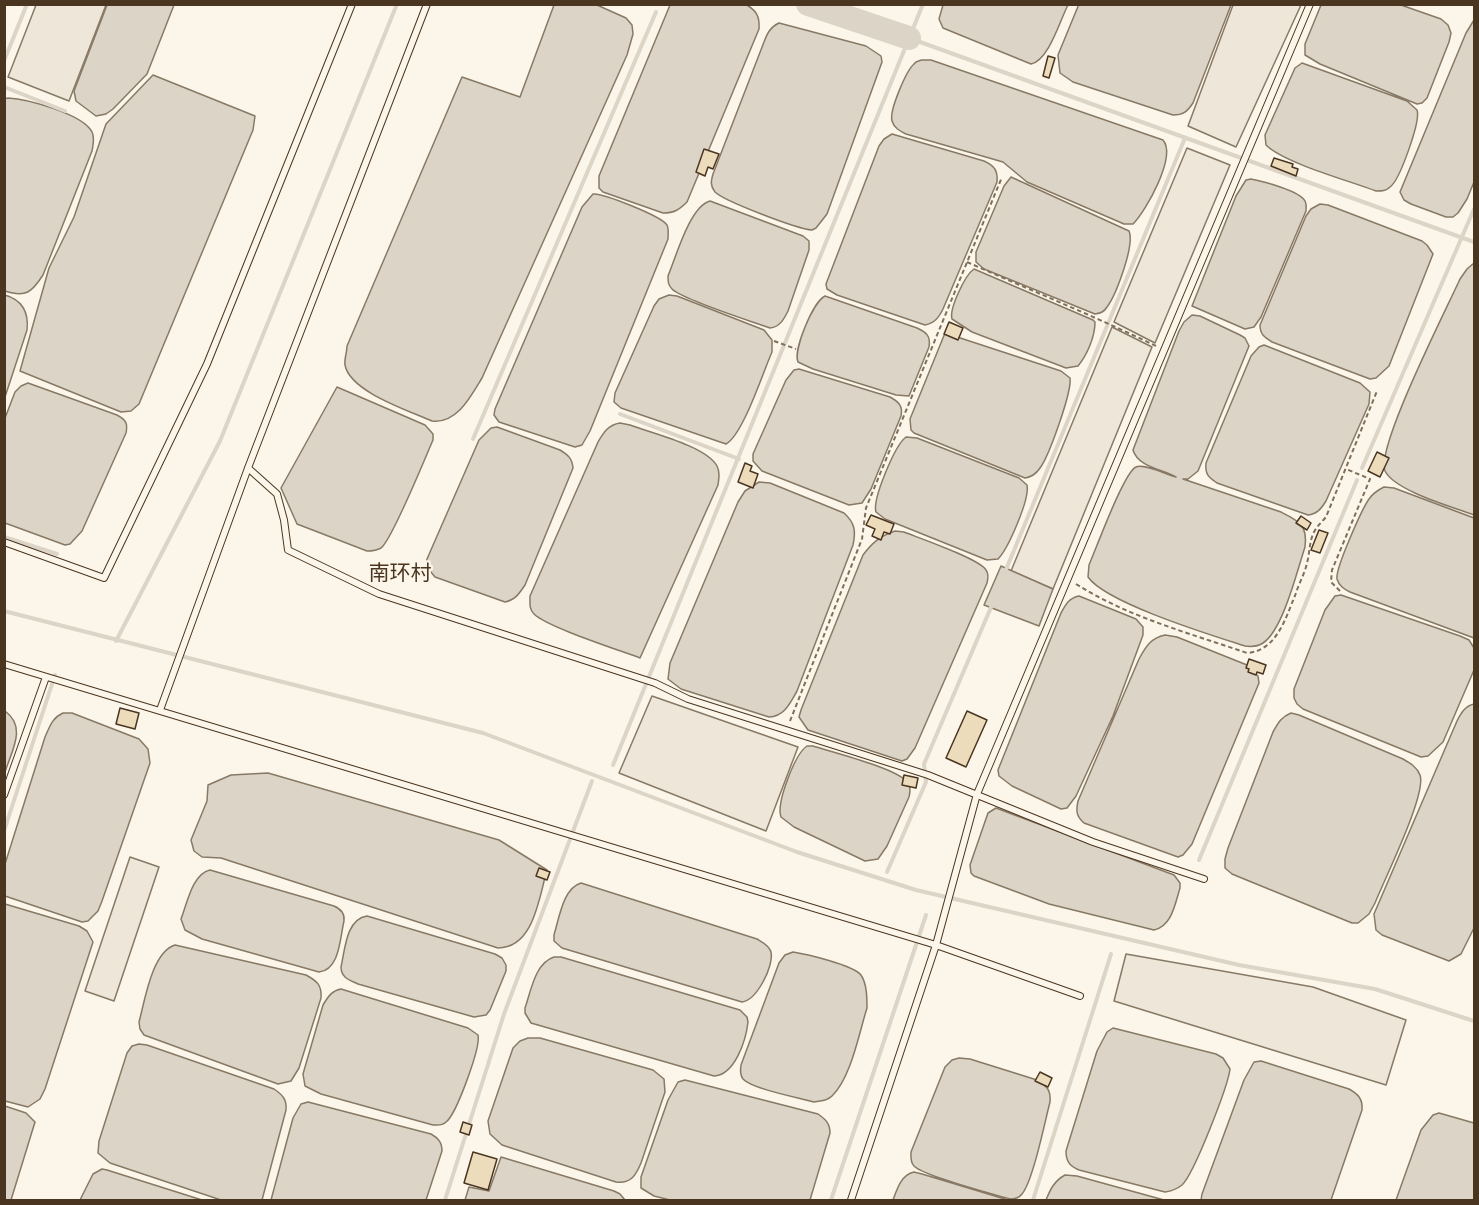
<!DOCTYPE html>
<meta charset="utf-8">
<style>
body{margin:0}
#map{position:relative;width:1479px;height:1205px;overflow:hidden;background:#fbf6e9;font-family:"Public Sans",sans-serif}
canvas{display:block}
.frame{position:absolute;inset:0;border:6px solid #4a3520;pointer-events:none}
</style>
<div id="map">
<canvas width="1479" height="1205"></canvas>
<div class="frame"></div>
</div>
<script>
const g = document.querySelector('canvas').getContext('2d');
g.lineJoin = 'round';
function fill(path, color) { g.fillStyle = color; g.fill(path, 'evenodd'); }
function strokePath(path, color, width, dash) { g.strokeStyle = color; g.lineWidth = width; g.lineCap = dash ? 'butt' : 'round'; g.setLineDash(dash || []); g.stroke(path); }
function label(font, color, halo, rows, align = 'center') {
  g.font = font + ' "Public Sans","Noto Sans SC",sans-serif'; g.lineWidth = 4.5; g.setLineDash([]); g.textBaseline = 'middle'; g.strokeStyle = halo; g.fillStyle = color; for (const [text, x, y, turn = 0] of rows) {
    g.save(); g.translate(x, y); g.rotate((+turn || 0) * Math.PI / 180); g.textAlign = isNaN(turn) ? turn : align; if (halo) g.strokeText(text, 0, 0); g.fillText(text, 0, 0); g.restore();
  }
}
const green = new Path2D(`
 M36,5H106L69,101L8,77Z
 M1233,5H1301L1236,147L1188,126Z
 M1187,148L1230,165L1155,343L1114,322Z
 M1112,327L1152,347L1053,589L1011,571Z
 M652,696L798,747L766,831L619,773Z
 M130,857L159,867L114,1001L85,991Z
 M1126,954L1313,987L1406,1020L1386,1085L1114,1001Z`);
const water = new Path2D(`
 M745,4C756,10 760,16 759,29L687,202C679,210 674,213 663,213L603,192L599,188V176L670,5Z
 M1079,4H1231V5L1193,103C1187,112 1183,115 1173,115L1073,82L1060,73L1058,55Z
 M107,5H174L147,74L113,109L106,114L96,116L76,101L74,91Z
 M554,5H597L626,18L632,25L633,34L627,55L482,378C471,396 457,424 432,421C410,411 350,392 345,365C344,360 347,352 347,346L462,77L520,97Z
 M943,5V4L1068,5C1060,20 1049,60 1031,64L943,28L939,19Z
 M1321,5H1401L1441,19L1448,25L1451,33L1449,42L1427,98L1422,103L1417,104L1320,64L1305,55V44Z
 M1474,20V182L1467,199L1458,213L1453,217H1446L1411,204L1404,200L1400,192L1466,33Z
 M779,23L866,46L881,56L882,62L827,214L816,228L812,230C797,229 724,201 715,192C710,186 711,181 713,174L764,42C767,34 770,27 779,23Z
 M922,60H931L1163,140C1177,156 1146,211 1133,224H1124L1027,182L1003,162L906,134C900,131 894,128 892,121C889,111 906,71 914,64C916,61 919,61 922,60Z
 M1302,63L1407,101L1417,110C1421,120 1400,180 1390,187C1386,191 1382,191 1376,191C1350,181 1284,163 1266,145L1265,135L1295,68Z
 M153,75L255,116L253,130L139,404L131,411L121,412L20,371L49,268L74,217L106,124Z
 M8,98C27,99 83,114 92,132C95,138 93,145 92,151L43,275C32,292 26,298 5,291L4,99Z
 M892,134L984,161C995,166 998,171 997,182L943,309C939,317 935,323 925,325L837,295L827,289L826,284L879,146L884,139Z
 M1011,177L1129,231C1135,245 1116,295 1107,307C1104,312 1101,313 1095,314L984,269L976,262V252L1004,186Z
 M1251,179C1262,181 1300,191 1305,201C1307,205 1306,206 1306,211L1261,317L1254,327L1245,329L1192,306L1236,196L1246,180Z
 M593,194C603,193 661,216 667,225C669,229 668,234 668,239L590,431L582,445L575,447L499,422L494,415L495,409L582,207Z
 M710,201L803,236L809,241V250L788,311C784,319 780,327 770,328C751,321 683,300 672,289C668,285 668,281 668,276C676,257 690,206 710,201Z
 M1320,204L1328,205L1422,241L1427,245L1433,254L1389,366L1376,378L1370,379L1272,342C1264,337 1260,334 1260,325L1306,216L1311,209Z
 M1474,263V515C1453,507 1395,491 1385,471C1375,449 1447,308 1460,279L1467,269Z
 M974,269L1093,320L1095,322C1095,337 1087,355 1078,366L1066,368L972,332L952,319C949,309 965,275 974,269Z
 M5,295C22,300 29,312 27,330L5,397Z
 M669,295L677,296L764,330L772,340V352C763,372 743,435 726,444L621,408L614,402L615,393L654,306L659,299Z
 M825,296L917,328C926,332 931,336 929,347L909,396L896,395L813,369L798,362C793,350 813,302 825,296Z
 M1192,315L1200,316L1240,335L1245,338L1249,346L1198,471L1188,479H1183L1281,512C1299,521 1308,525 1305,547C1297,571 1283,630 1263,643C1257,647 1252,647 1245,646C1211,635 1106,603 1088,577L1089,565C1096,549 1124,472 1136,467C1144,463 1167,475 1176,477C1162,469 1138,467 1133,450L1179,331L1184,322Z
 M945,333L1061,371L1070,378C1072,392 1049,456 1040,468C1036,474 1032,477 1025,478L914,433L911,430L910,419Z
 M1264,345L1360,383L1370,392L1369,404L1326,501C1321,509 1317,514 1308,515L1217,483C1208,477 1205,474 1206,463L1251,356L1259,347Z
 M799,369L890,397C899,402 903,406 901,416L871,489L862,503L849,505L762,471L753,461V454L786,380L794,370Z
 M28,383L117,415C126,420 128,423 126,433L82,531L70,544L65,545L5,523V418L15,392L21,386Z
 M337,387L425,425L433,434V440C425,458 392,540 381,548C376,551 371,551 367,551L297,524L281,488Z
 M620,423L630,425C651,433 706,446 717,466C720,472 719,478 718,485L640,658C619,650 547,627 534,614C529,609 530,603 530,596L598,442C604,432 608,425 620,423Z
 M497,427L560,450C568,455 572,458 573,468L525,585C519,594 515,600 505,602L435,577L426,566L427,559L479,440L491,428Z
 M906,437L917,438L1019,478L1027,485C1030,499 1008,549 998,559L987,560L885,519L876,512C872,500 895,445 906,437Z
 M759,482L770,483L844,513C855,523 856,531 853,545L797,691C790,703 785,716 769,717L681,689L668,679L670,663L738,502L745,491Z
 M1384,487L1394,488L1474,518V638L1350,592C1344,589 1339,586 1337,579C1335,569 1362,509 1369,499C1373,493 1378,490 1384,487Z
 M895,531L904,532C919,538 980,559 986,570C989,574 988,579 987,583L915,748L907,759L902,761L808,730L799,717L801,710L863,555C872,543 880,536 895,531Z
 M1001,566L1053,589L1039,626L984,605Z
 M1341,595L1460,636L1469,640L1474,648V670L1443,742L1428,756L1421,757L1303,709L1297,704L1294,698V689L1325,610L1335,596Z
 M1079,596L1136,619L1143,627V635L1113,716L1076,796L1067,808L1061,809L1012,786L999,776L998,770L1061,613C1066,604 1069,598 1079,596Z
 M1165,635L1177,637L1247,665L1258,676L1259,683L1192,844L1183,855L1178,857L1084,823C1076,816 1076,811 1078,801L1139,659C1146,646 1151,638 1165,635Z
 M1474,704V928L1461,954L1449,961L1382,935L1376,930L1374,914L1457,721C1461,713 1465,706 1474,704Z
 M5,711C27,727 12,750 5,772Z
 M63,713H72L139,739L148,749L150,763L102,901L98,911L88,921L82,922L5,896V864L45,737C50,726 52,718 63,713Z
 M1291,713L1299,715L1403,759C1410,763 1417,767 1420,775C1427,794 1384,880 1375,903L1369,914L1358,923H1352L1249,881L1232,874L1225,868V859L1228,848L1273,732C1278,723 1281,717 1291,713Z
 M807,746H813C832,752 900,769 908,783C911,788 910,792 909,797L887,846L878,859L865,861L794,827L781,817C776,803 795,754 807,746Z
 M268,773L499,840L547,870C539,897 534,948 498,948L221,858L202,857L194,851L191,840L207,801L208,785L231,775Z
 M996,808L1174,875L1180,883V888C1175,904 1172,926 1154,930L1049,904L974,876L971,873L970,865L988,813Z
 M210,870L334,906C341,909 345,913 344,921C340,937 340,970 319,972L202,939L185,930L181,919C187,904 192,874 210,870Z
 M581,883L757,939C762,942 769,945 771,952C774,966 757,1000 742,1002L562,948L554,941V935C559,919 563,888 581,883Z
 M5,904L79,926L87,931L93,942L45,1089L40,1099L28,1107L5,1101Z
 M367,916L495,954L502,958L506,965V971L490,1010L486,1015L474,1017L358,984C350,980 341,978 341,967C345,950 346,919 367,916Z
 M175,945L306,975C317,981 322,985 321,998L299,1068L291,1081L278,1084L144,1035L140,1029L139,1022C145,1000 152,952 175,945Z
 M793,952C806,954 853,965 861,975C867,984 867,998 867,1008C859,1033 851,1078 832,1096C827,1101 821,1101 814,1102C800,1098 752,1089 743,1079C740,1075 740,1071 741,1065L779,963L785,955Z
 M554,957H561L740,1010L747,1017L748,1022C746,1040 735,1075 714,1076L531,1023L525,1013V1008C531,991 535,963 554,957Z
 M341,989L468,1028L478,1035C481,1047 456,1115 446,1122C442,1126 438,1125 433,1125L321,1094L305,1086L303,1074L323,1005C328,997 331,991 341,989Z
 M1113,1028L1216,1054L1223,1058L1230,1069C1228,1086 1194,1174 1182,1185C1177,1189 1172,1191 1165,1192L1079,1170C1070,1166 1066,1162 1066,1151L1097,1051L1107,1032Z
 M528,1038H540L653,1070L664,1079L665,1092L641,1163C636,1175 631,1184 616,1182L502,1145L490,1134L488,1121L513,1048L520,1041Z
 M139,1044L147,1045L274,1089C283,1095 287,1100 286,1110L262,1200H221L110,1163L98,1153L99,1141L127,1053L132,1046Z
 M959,1058L970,1059L1037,1080C1047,1086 1051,1090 1050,1102C1045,1121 1033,1181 1022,1194C1019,1198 1015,1199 1010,1199C993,1194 923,1176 914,1166C910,1162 911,1157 911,1152L945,1067L952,1060Z
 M1261,1061L1349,1089C1358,1094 1363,1099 1362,1110L1331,1200H1201L1202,1194L1244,1080L1254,1062Z
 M685,1080L818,1114C825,1119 830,1123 830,1133L810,1200H670L654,1196L641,1188V1177L668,1100L678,1082Z
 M308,1102L431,1134C438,1138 442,1142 442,1151L426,1200H271L293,1118L301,1104Z
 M5,1106L26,1113L35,1122L11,1200H5Z
 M1439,1113L1474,1123V1200H1396L1421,1130L1433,1115Z
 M501,1157L614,1191L620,1194L625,1200H465L469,1187L489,1191Z
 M102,1169L107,1170L202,1200H80L93,1174Z
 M914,1172L922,1174L1008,1200H893C897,1189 901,1175 914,1172Z
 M1065,1175L1077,1176L1164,1200H1046C1050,1190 1054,1181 1065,1175Z`);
const stream = new Path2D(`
 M909,38L1474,242
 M4,61L27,4
 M4,87L65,111
 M620,414L739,459
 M473,439L656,12
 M1362,468L1474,209
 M4,537L57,554
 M1005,572L1185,138
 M4,611L483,733L797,852L916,890L1239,965L1375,989L1474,1021
 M116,641L220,441L397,4
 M613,765L923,4
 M4,831L55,675
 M1199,860L1357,480
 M887,872L926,782L924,764L992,605
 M445,1200L504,1014L592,781
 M831,1200L926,915
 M1033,1200L1111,954`);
const river = new Path2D(`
 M808,4L909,38`);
const building = new Path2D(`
 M1048,56L1055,58L1049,78L1043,76Z
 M704,149L719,154L713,169L708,167L705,176L696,172Z
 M1274,158L1293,164L1292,167L1298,169L1296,176L1271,166Z
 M949,322L963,328L958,340L944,334Z
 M1377,452L1389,458L1380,477L1368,471Z
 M745,463L752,466L750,471L758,474L753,488L738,482Z
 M871,515L894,524L890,534L884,532L881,540L872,536L875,529L866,525Z
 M1301,516L1311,523L1307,530L1296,523Z
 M1319,530L1328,533L1320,553L1311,550Z
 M1249,659L1266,665L1263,674L1257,672L1256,675L1248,672L1249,669L1246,668Z
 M120,708L139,713L135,729L116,724Z
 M967,711L987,720L966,767L946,758Z
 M904,775L918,778L916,788L902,785Z
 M539,868L550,872L547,880L536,876Z
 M1040,1072L1052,1078L1048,1087L1035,1081Z
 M463,1122L472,1125L469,1135L460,1132Z
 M473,1152L497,1159L488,1190L464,1183Z`);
const path = new Path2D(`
 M967,262C1030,290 1094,316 1156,346
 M774,341L796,349
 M1076,584C1128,617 1189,633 1247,653C1277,651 1286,617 1296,593C1299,583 1305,573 1307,563C1310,552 1309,542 1314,532C1317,526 1322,522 1326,517L1377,391
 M1340,591L1331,582L1332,570L1370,479L1346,469
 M790,721L862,539L866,508L1002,177`);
const service = new Path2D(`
 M248,468L277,494L284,520L288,550L379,594L655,683L688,699L928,775L1093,842L1204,879
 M4,542L104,578L207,364L352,4
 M4,664L936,945L1080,996
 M160,710L248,468L427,4
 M4,795L46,677
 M851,1200L936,945L977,794L1310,4`);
const quarterNames = [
 ["南环村",400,574]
];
fill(green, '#ede6d9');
strokePath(green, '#887966', 1.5);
fill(water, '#dcd4c6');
strokePath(water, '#887966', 1.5);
strokePath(stream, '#dcd4c6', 4);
strokePath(river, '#dcd4c6', 24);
fill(building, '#ecdcbc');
strokePath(building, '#4a3520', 1.5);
strokePath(service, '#4a3520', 8);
strokePath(path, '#7f6f5c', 2, [4.5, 3]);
strokePath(service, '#fbf6e9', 6);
label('21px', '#4a3520', '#fbf6e9', quarterNames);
</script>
